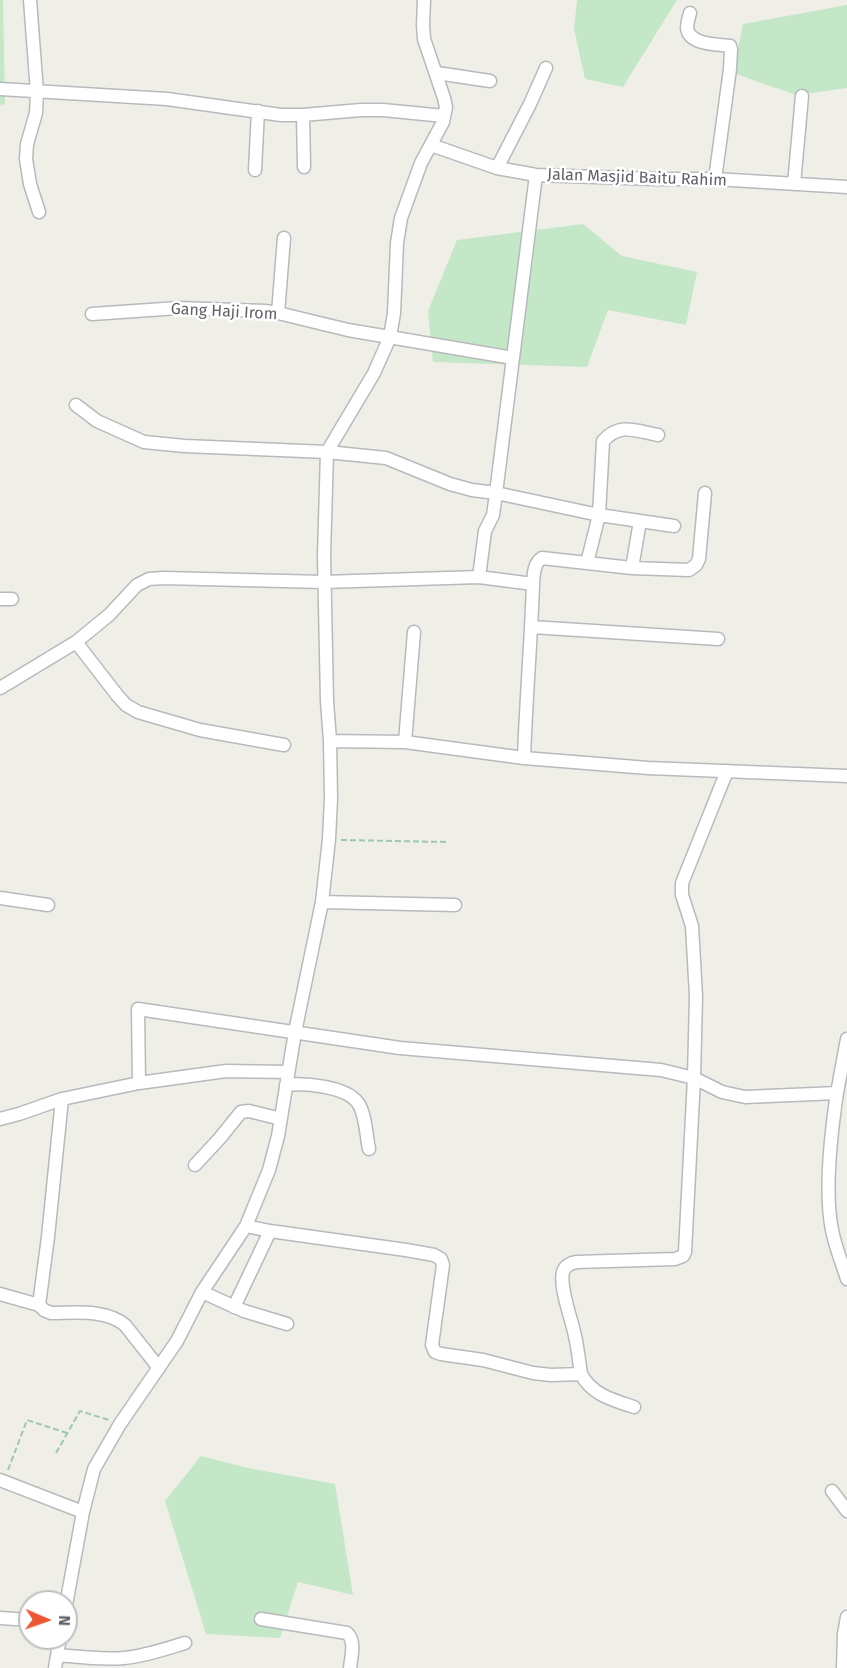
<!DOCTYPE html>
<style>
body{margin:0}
#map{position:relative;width:847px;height:1668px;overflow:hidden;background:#f0efe7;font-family:"Fira Sans",sans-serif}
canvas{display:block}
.north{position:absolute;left:18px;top:1590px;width:60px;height:60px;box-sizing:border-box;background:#fff;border:2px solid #bfc0c2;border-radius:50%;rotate:92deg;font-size:16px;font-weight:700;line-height:24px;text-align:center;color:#5e6167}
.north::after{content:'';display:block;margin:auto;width:21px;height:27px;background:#e95734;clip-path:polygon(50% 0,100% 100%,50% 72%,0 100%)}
</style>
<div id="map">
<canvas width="847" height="1668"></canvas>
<div class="north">N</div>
</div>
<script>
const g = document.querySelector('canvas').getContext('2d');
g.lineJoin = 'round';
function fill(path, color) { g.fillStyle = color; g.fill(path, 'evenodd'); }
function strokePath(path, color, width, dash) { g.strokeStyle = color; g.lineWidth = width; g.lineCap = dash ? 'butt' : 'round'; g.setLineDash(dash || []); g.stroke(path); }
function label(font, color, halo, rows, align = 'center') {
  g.font = font + ' "Fira Sans",sans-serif'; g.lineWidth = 5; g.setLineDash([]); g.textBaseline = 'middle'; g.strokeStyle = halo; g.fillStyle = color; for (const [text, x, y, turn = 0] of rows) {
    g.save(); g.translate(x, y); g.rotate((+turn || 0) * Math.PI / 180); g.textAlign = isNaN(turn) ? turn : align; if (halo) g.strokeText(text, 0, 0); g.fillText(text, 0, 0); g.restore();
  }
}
const green = new Path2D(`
 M0,0H3L5,104L0,105Z
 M577,0H677L623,87L585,79L574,29Z
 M847,5V88L796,95L733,73L743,24Z
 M583,224L622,256L697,272L686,325L608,310L587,367L433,362L428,311L457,240Z
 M201,1456L248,1468L335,1484L353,1595L298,1582L280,1638L206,1634L165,1501Z`);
const path = new Path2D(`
 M341,840L447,842
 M56,1453L80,1411L109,1420
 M8,1470L27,1420L67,1433`);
const minor = new Path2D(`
 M30,0L37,92L36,113L27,144L26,159L30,184L39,212
 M690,13C689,17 687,23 687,28C689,45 717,44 730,46L731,49L730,69L715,179
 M437,73L490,81
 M0,89L167,99L281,115H303L361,110H383L444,116
 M303,115L304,167
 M431,145L497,168L536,175L657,179H715L847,187
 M497,168L530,104L546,68
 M255,170L258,111
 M794,184L802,96
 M278,313L284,238
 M92,314L178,308L265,311L278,313L348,330L513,358
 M76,405L97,421L144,442L185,446L327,452L386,458L450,484L472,490L496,493L599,515L674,526
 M587,563L599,515L603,441C620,422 636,431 658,435
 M632,568L640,521
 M479,577L533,584C534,575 533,564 542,558L632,568L689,570L696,565L699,559L705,493
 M0,599H12
 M532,627L718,639
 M76,642L117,695L126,705L138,712L200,730L284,745
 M0,688L76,642L109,615L137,585L149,579L163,578L324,582L479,577L485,531L493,515L495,501L536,175
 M330,741L405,742L524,758L648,768L847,776
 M405,742L414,632
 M524,758C526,700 531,642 533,584
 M0,898L48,905
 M322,902L455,905
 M139,1083L138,1009L400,1048L661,1070L694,1078L722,1092L745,1097L837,1093L847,1039
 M286,1085C305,1083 346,1086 358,1103C366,1115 366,1135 369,1149
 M837,1093C831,1133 824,1191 832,1230C835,1246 842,1263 847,1279
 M0,1119L19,1114L62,1099L139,1083L226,1071L288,1072
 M195,1165L220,1138L241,1112L249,1111L281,1119
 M246,1226L270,1231L406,1250L434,1255L441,1259L443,1265L432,1345L435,1352L441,1354L483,1360L533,1373L551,1375L581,1374C592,1395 613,1400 634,1407
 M202,1292L244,1311L287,1324
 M0,1294L39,1305L44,1310L51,1313C74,1313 106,1309 125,1325L159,1368
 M39,1305L48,1237L62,1099
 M234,1307L270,1231
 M581,1374C579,1361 578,1349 575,1336C572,1320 559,1287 563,1272C565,1265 571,1263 577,1262L675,1259L683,1256L685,1252L694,1078L696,996L692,926L682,895V883L727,771
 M0,1480L83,1512
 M832,1491L847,1511
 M66,1605L83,1512L94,1469L120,1424L177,1341L202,1292L246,1226L269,1170L278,1136L295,1032L322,902L329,839L331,798L330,741L327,701L324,556L327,452L374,373L390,337L394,313L397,243L401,218L421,163L443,122L446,107L444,98L424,39L423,25L424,0
 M0,1618L30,1620
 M261,1619L347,1633C356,1641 351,1657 350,1668
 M58,1655C80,1657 102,1660 124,1658C145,1656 165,1649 185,1643
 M55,1668L60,1638
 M843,1668L844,1634L847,1617`);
const streetNames = [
 ["Jalan Masjid Baitu Rahim",637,178,2],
 ["Gang Haji Irom",224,312,3]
];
fill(green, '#c4e7c8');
strokePath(minor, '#b7b9bd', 15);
strokePath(path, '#9dc8ae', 2, [6, 3]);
strokePath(minor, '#fff', 12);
label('16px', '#5e6167', '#fff', streetNames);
</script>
